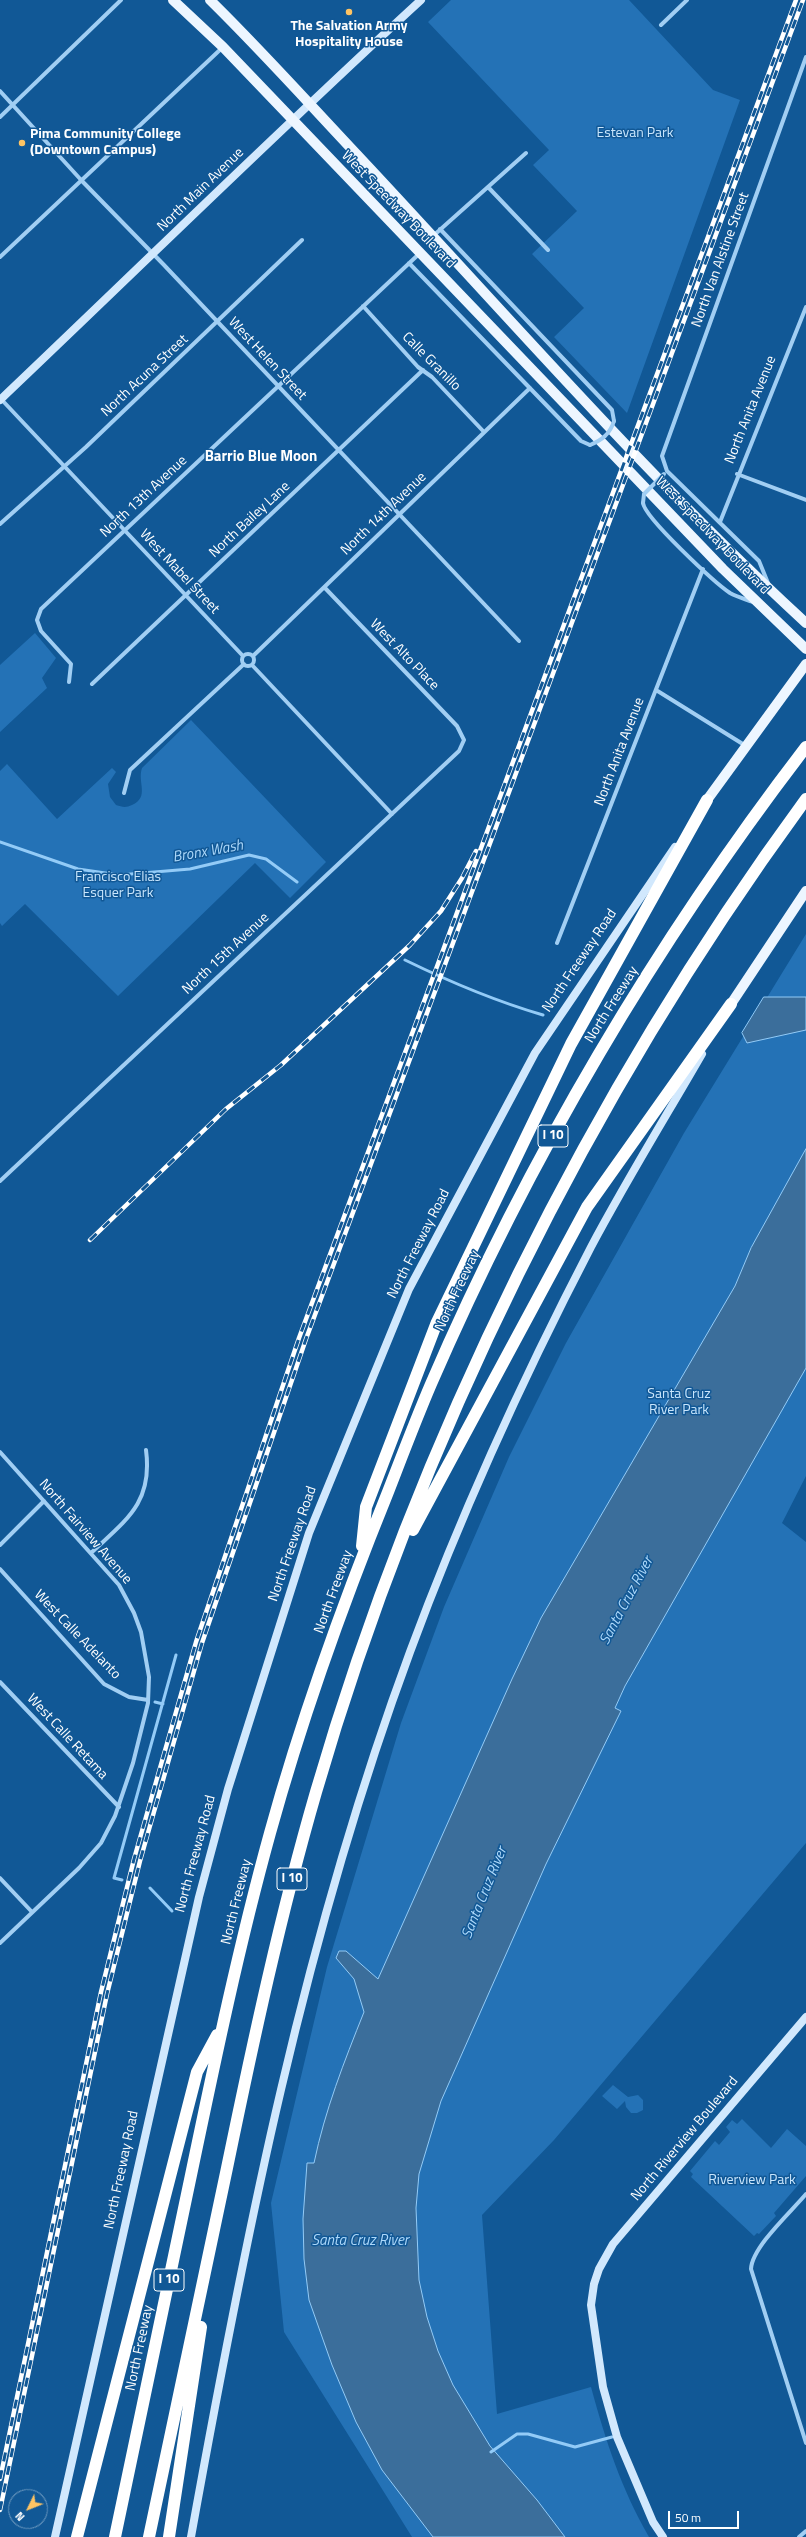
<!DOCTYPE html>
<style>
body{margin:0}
#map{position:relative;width:806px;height:2537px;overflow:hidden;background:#115896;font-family:"Titillium Web",sans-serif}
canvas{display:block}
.north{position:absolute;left:8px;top:2489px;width:40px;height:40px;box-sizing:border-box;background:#115896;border:1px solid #709bc0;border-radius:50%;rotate:227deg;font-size:11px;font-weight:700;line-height:16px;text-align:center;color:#fff}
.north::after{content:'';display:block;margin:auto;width:14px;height:18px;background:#ffc463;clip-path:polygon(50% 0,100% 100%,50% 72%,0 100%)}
.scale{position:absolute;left:668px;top:2511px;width:71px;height:18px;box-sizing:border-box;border:2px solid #fff;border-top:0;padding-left:5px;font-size:12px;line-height:14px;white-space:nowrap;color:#fff;-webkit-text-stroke:3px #115896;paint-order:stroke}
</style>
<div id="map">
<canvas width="806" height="2537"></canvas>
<div class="north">N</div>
<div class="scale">50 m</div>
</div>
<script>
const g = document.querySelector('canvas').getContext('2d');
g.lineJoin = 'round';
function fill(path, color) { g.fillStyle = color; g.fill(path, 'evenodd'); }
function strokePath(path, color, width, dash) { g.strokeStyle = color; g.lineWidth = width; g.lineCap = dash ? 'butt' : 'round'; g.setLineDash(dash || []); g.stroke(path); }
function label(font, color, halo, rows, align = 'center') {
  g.font = font + ' "Titillium Web",sans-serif'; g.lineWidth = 3; g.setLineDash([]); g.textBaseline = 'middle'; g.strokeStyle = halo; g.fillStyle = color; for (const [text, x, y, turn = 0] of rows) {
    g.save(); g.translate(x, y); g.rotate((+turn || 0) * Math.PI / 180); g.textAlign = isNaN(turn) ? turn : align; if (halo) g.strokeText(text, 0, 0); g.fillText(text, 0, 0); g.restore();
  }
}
const green = new Path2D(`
 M451,0H629L713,90L740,100L627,413L554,337L584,308L532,254L577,211L533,165L549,150L428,22Z
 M35,633L56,658L42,678L47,688L0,732V665Z
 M191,720L326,862L290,898L255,863L118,996L25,904L2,926L0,923V771L7,764L57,819L112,768L116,772L108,784L110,797L116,805C122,807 126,808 132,805C150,797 137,782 142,768Z
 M806,934V1476L782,1523L806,1542V1843L554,2140L482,2215L497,2414L591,2387C606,2442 621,2488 649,2537H412L284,2332L271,2203L327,1967L401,1723L444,1607L509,1457L566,1343L684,1133Z
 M613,2085L628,2097L638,2095L643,2100V2110L637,2113H631L626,2107L625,2101L617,2109L602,2096Z
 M742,2119L771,2148L787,2129L806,2146V2176L774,2213L776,2216L759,2234L757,2233L754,2236L691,2177L693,2174L690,2171L715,2141L719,2145L730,2132L726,2127L732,2120L737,2124Z`);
const water = new Path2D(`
 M764,997H806V1030L747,1043L742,1033Z
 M806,1149V1368L625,1686L615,1708L621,1711L546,1864L441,2101L419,2174L416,2208L419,2280L427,2317L438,2351L453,2385L490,2446L537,2500L565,2537H433L382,2470L356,2422L332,2365L309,2300L304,2259L303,2219L307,2163H314C325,2110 344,2062 364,2012L354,1979L336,1958L339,1951H346L378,1979L512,1679L541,1618L735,1286L751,1248Z`);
const stream = new Path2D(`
 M0,842L78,869L119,875L190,869L249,855L266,859L297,882
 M405,960C450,982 495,1001 543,1015
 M155,1702L163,1704
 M122,1880L114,1878L176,1655
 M150,1888L172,1911
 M491,2452L517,2434H528L575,2447L612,2437`);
const street = new Path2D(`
 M661,25L687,0
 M0,91L82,181L164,265L519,641
 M0,117L121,0
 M488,187L548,250
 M440,229L612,410L614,421
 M433,236L526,153
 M0,257L223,47
 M409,263L581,441L590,445
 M363,306L418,367L432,377L484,432
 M1,399L243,656
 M737,474L806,500
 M643,503C645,518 715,583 730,593C737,597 745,599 753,602
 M720,522L806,307
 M0,524L86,447L302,240
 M768,583L759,561L667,471L662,456L806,57
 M242 660a6 6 0 1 1 12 0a6 6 0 1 1-12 0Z
 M253,656L530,388
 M252,665L392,814
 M69,682L71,664L41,631L37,620L41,609L420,253
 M92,684L423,370
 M656,690L746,746
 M124,793L130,770L244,664
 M557,943L703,569
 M0,1181L459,751L464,740L457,726L325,588
 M0,1452L119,1585L134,1613L141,1632L149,1677L148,1703L133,1763L115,1816L101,1843L79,1868L0,1943
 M0,1545L44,1501
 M91,1553C126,1520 153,1503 146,1450
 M0,1569L104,1684L129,1697L148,1700
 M0,1682L119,1807
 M0,1878L32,1912
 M806,2194C791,2212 752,2247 751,2269L806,2443
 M799,2537L806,2531`);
const secondary = new Path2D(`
 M0,400C140,267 278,131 421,0
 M55,2537L199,1897L228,1789L309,1533L409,1289L535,1053L675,847
 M191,2537C245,2238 304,1938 410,1652C461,1514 523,1378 591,1247C626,1181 665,1118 702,1054
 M663,2537L653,2522L617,2437L603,2387L591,2305L594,2284L599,2269L613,2244L806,2017`);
const primary = new Path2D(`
 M173,0L223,47L723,569L806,649
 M210,0C263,52 312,107 362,160C508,316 648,478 806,623
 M707,800L806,664
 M731,1004L806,891`);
const highway = new Path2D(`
 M413,1530L587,1207L731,1004
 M362,1546L366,1507L437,1322L571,1044L707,800
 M77,2537L197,2072L217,2035
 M115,2537C141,2416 166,2295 191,2175C215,2060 239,1945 270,1833C302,1717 343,1603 388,1492C402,1456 416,1419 431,1384C528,1159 657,941 806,747
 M149,2537C175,2414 201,2291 227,2168C253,2042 280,1916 316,1792C418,1441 590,1093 806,799
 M169,2537L201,2327`);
const rail = new Path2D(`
 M90,1240L226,1109L281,1065L410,945L441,911L462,878L476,851
 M0,2479L101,1992L134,1859L196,1642L299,1338L796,0
 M0,2510L107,1994L140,1861L202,1643L306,1339L803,0`);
const streetBridge = new Path2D(`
 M590,445C602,440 610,434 614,421
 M643,503L644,494L664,474`);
const markers = [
 [349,12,4,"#ffc463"],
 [22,143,4,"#ffc463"]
];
const shields = [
 [553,1136,30],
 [292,1879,30],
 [169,2280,30]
];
const shieldNames = [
 ["I 10",553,1136],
 ["I 10",292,1879],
 ["I 10",169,2280]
];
const poiNames = [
 ["The Salvation Army",349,27],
 ["Hospitality House",349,43],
 ["Pima Community College",30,135,"left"],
 ["(Downtown Campus)",30,151,"left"]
];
const parkNames = [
 ["Estevan Park",635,134],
 ["Francisco Elias",118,878],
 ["Esquer Park",118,894],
 ["Santa Cruz",679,1395],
 ["River Park",679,1411],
 ["Riverview Park",752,2181]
];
const streetNames = [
 ["North Main Avenue",201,190,-44],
 ["West Speedway Boulevard",398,210,46],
 ["North Van Alstine Street",721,260,-70],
 ["West Helen Street",267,359,47],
 ["Calle Granillo",431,362,45],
 ["North Acuna Street",145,376,-43],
 ["North Anita Avenue",751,410,-68],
 ["North 13th Avenue",144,497,-43],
 ["North 14th Avenue",384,514,-44],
 ["North Bailey Lane",250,520,-43],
 ["West Speedway Boulevard",712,536,46],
 ["West Mabel Street",179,572,47],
 ["West Alto Place",404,655,46],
 ["North Anita Avenue",620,752,-69],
 ["North 15th Avenue",226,954,-43],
 ["North Freeway Road",580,961,-56],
 ["North Freeway",612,1005,-58],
 ["North Freeway Road",419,1244,-63],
 ["North Freeway",458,1291,-65],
 ["North Fairview Avenue",85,1532,49],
 ["North Freeway Road",293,1544,-71],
 ["North Freeway",334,1592,-70],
 ["West Calle Adelanto",77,1635,46],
 ["West Calle Retama",67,1737,47],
 ["North Freeway Road",196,1854,-75],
 ["North Freeway",237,1902,-76],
 ["North Riverview Boulevard",685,2139,-50],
 ["North Freeway Road",122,2170,-78],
 ["North Freeway",140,2348,-78]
];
const neighbourhoodNames = [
 ["Barrio Blue Moon",261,457]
];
const waterNames = [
 ["Bronx Wash",208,852,-10],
 ["Santa Cruz River",627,1601,-62],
 ["Santa Cruz River",485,1893,-68],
 ["Santa Cruz River",360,2241]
];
fill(green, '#2472b6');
fill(water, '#3b6e9b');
strokePath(water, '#93cbf7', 1);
strokePath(stream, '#93cbf7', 3);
strokePath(street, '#a1cef3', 4);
strokePath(secondary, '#d1e8fd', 8);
strokePath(primary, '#edf6ff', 10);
strokePath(highway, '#fff', 12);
strokePath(rail, '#fff', 4.5);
strokePath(rail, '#115896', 3, [9]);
strokePath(streetBridge, '#a1cef3', 4);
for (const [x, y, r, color] of markers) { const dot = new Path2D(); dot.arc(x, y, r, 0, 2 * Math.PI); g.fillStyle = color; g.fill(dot); strokePath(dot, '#115896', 1.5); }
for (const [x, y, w] of shields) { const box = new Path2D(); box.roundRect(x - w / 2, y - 11, w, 22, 3); g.fillStyle = '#115896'; g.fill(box); strokePath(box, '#fff', 1); }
label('bold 13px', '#fff', null, shieldNames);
label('bold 14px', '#fff', '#115896', poiNames);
label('14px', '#c9e6fd', '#115896', parkNames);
label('14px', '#fff', '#115896', streetNames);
label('bold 15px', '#fff', '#115896', neighbourhoodNames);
label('italic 15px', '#add8fa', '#115896', waterNames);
</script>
